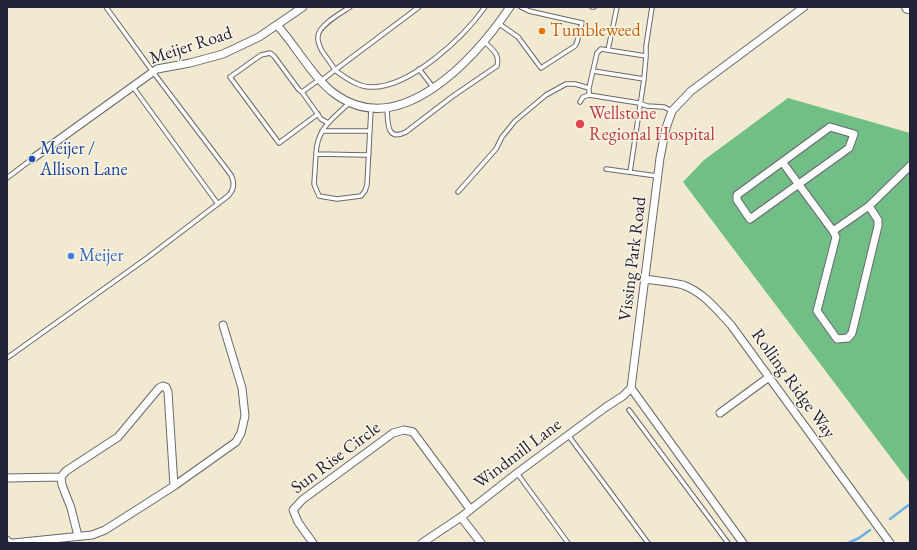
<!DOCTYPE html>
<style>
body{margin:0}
#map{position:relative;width:917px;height:550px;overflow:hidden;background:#f1ead0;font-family:"EB Garamond",serif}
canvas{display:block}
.frame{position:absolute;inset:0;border:8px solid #22223b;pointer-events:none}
</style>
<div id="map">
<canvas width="917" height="550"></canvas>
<div class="frame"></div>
</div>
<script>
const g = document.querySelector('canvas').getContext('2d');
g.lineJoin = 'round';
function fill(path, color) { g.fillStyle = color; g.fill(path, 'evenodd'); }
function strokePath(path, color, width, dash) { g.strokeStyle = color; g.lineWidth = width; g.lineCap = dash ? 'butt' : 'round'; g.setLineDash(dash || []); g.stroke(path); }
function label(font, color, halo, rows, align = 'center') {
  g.font = font + ' "EB Garamond",serif'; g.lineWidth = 3; g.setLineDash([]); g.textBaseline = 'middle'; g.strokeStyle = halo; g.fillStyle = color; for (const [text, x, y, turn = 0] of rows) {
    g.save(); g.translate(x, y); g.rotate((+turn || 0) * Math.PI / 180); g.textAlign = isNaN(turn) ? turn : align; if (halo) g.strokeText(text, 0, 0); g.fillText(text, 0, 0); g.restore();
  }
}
const forest = new Path2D(`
 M788,98L910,133V483L683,182L704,160Z`);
const stream = new Path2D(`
 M890,519L910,504
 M848,543L859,538L870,530`);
const service = new Path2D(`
 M419,7L335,70C344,77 358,87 370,87C409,89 464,37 485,7
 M592,7H594
 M498,23L518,37L541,68L575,46L577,42L582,23L529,11L521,7
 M608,50L617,7
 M419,69L433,87
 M593,71L644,79
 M320,79L302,92L321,119L328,123
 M321,81L335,70C331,63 326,57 322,51C320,47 317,41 318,36C319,25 341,13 350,7
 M133,87L218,204
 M302,92L299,90L274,56L270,53L261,55L230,77L279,143L318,114
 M589,95V88L597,53L601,49L646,56
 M580,102L583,97L589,95L639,103L647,106L664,107L672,111
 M349,103C332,120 317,128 316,154L365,155L369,154
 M387,108C388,122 386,142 406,132L453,96L497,66C500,53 492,50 484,41
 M322,131H369
 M316,154L314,184L319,196L337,199L361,196L365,191L367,185L371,109
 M606,169L657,176
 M630,172L644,79L646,56V46L652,7
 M7,178L32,159
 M458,192L496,149L502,137L515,121L546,95L566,84H575L589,88
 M7,358L147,258L228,196C234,190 235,183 231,175L153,72L106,7
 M629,410L728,543
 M568,435L648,543
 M517,473L568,543
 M7,538L13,543`);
const minor = new Path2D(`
 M277,25C296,46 313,78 335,94C401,142 476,57 510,7
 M830,127L854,134L849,148L750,219L737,200V195Z
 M32,159L157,69L190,63L223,54L259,37L303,7
 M783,163L833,231L869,206L910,166
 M833,231L836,237L817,311L837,339L848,338L852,333L878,226V220L869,206
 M645,279C657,281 671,282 683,285C703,292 717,310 731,325L890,543
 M720,413L769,377
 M7,478L61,477
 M461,517L481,543
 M78,536L71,508L62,485L61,477L66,471L118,437L159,388L163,386L166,387L168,392L174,486
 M13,543L92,535L105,530L174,486L236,442L241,433L245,416L242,388L223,325
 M313,543L298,522L293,510L302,500L393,433L404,430L413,432L470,509
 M422,543L461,517L517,473L606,407L623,396L631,388
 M743,543L631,388L660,158L666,128L672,111L691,91L804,7`);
const primary = new Path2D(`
 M908,7H910`);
const markers = [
 [542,31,4,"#e8710a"],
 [580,124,5,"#e0444e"],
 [32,159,4,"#1a4fb4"],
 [71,256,4,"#3f7fe0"]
];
const foodNames = [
 ["Tumbleweed",550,31]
];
const streetNames = [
 ["Meijer Road",191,46,-18],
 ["Vissing Park Road",633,259,-83],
 ["Rolling Ridge Way",793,384,54],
 ["Windmill Lane",518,454,-37],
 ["Sun Rise Circle",336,458,-37]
];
const healthNames = [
 ["Wellstone",589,114],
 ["Regional Hospital",589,135]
];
const transitNames = [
 ["Meijer /",40,149],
 ["Allison Lane",40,170]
];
const shopNames = [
 ["Meijer",79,256]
];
fill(forest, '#71be86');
strokePath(stream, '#70afe3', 2.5);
strokePath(service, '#6a686f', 5.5);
strokePath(minor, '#6a686f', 9);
strokePath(primary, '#6a686f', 14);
strokePath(service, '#fff', 3.5);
strokePath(minor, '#fff', 7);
strokePath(primary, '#fff', 12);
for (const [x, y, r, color] of markers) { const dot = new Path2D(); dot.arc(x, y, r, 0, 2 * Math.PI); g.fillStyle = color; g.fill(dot); strokePath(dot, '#fcf5e5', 1.5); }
label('18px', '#c56008', '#fcf5e5', foodNames, 'left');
label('18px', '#22223b', '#fcf5e5', streetNames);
label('18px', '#be3a42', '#fcf5e5', healthNames, 'left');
label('18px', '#164399', '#fcf5e5', transitNames, 'left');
label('18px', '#366cbe', '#fcf5e5', shopNames, 'left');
</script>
